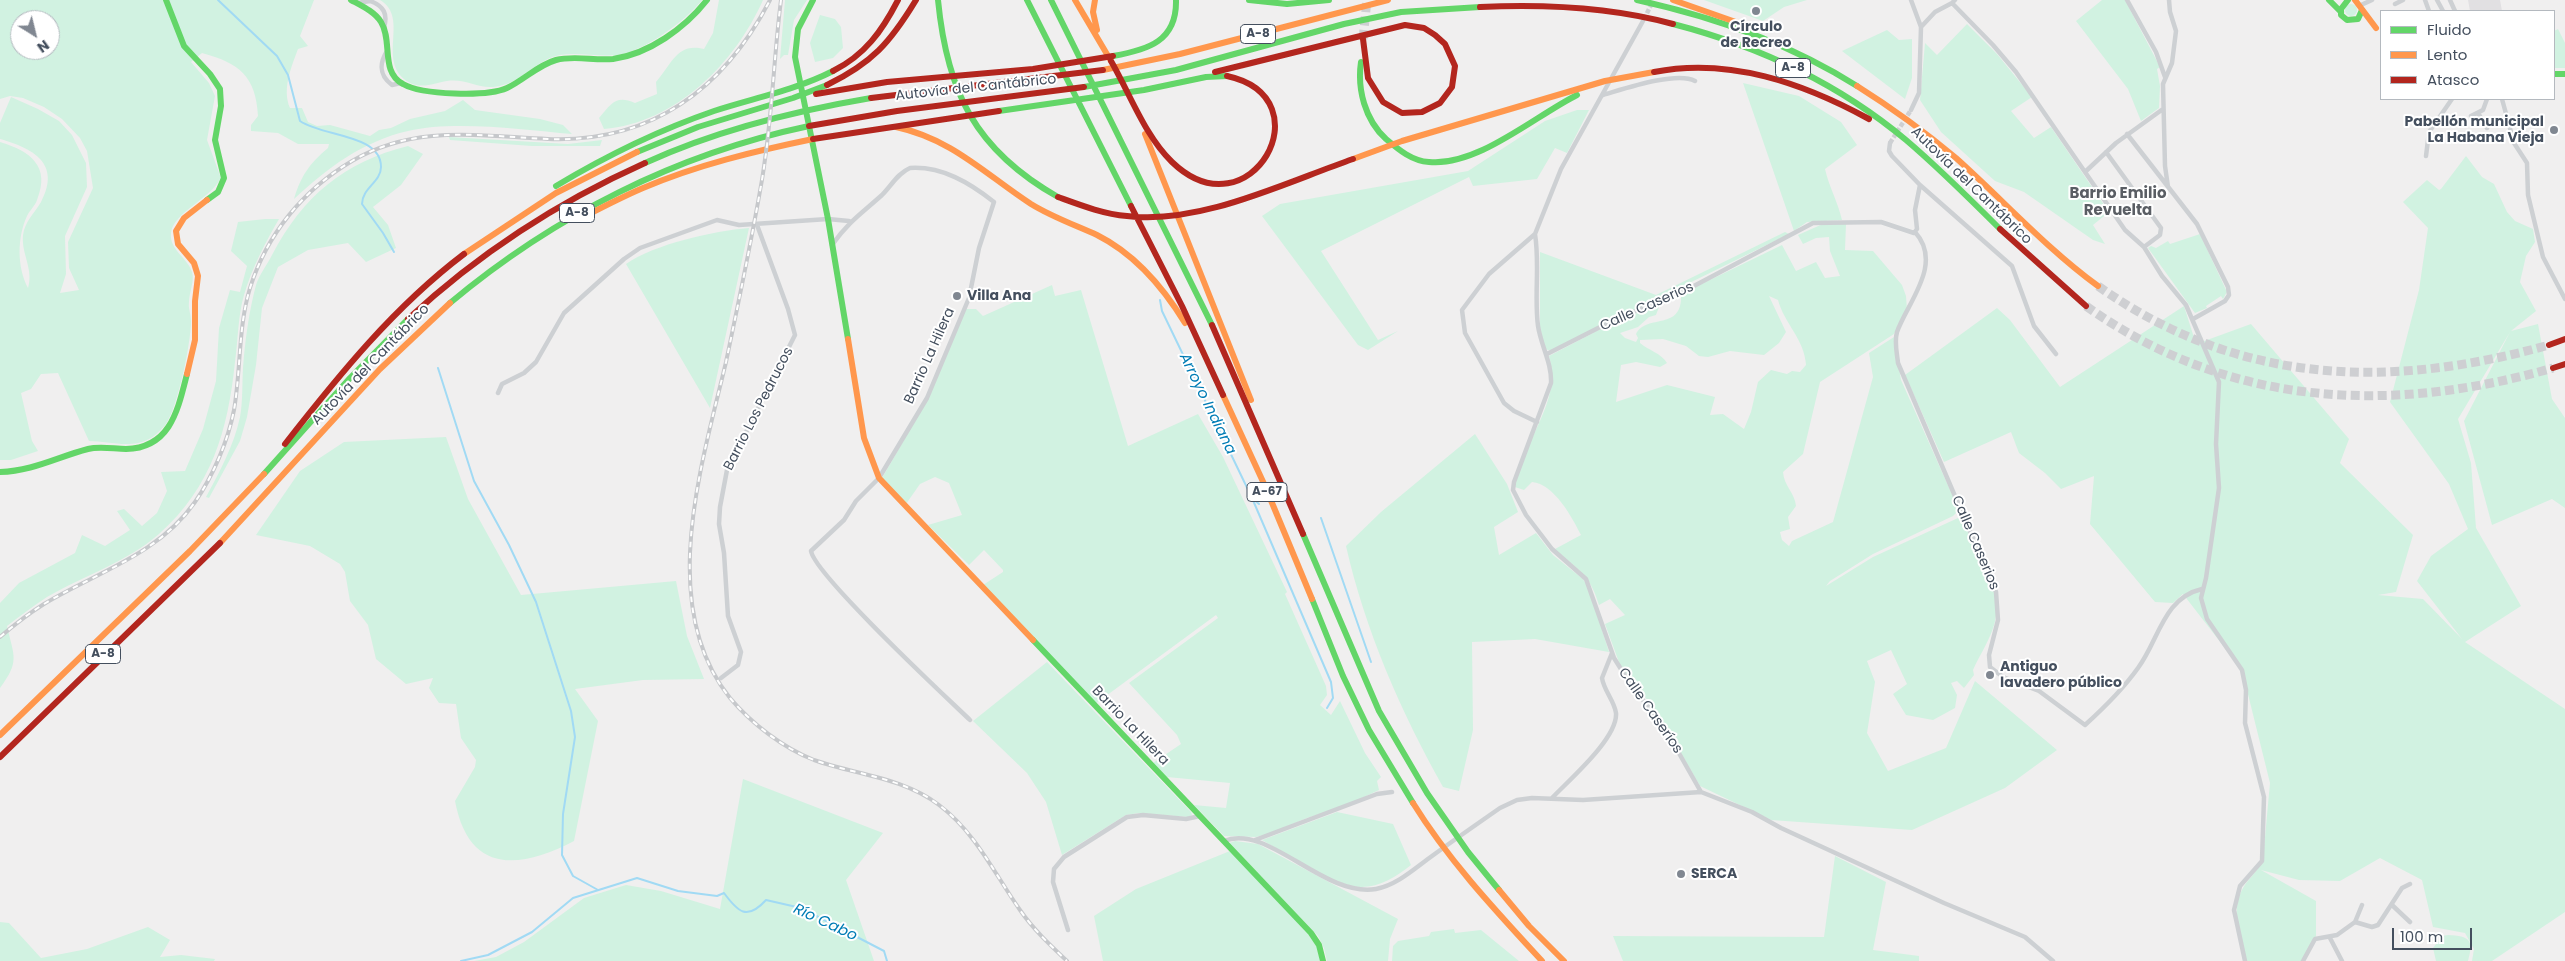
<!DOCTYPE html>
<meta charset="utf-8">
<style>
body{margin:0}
#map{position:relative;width:2565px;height:961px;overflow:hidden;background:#f0efef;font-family:Poppins,sans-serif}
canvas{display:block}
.legend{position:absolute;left:2380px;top:10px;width:175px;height:90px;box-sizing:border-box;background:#fff;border:1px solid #b4b9bf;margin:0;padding:6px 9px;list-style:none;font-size:15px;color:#444f5e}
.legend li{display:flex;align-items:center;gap:10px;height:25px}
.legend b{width:25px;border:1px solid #b4b9bf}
.north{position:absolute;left:10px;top:10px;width:50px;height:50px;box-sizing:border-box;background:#fff;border:1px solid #b4b9bf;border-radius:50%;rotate:144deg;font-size:14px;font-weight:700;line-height:20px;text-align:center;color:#444f5e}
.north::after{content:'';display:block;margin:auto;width:18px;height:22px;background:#808791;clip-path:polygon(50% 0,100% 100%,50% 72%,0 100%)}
.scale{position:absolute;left:2392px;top:928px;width:80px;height:22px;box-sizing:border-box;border:2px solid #444f5e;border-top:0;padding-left:6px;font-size:15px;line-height:18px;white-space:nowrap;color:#444f5e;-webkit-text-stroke:4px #fff;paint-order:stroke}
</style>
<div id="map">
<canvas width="2565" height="961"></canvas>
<ul class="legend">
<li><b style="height:6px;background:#63d668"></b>Fluido</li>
<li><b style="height:6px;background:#ff974d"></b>Lento</li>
<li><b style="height:6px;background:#b3261e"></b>Atasco</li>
</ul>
<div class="north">N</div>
<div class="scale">100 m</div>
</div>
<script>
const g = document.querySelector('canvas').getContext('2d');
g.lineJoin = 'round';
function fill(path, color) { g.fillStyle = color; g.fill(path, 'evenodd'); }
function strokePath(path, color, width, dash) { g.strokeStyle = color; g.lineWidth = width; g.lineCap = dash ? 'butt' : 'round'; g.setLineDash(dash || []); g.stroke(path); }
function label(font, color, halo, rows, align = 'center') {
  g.font = font + ' Poppins,sans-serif'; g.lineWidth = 4; g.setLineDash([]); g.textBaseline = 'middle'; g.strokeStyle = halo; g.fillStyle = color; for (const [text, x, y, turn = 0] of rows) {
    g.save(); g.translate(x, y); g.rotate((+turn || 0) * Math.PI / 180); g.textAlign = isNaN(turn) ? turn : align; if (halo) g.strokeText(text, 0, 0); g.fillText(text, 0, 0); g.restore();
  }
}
const education = new Path2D(`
 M2468,0H2500L2502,11H2470Z`);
const green = new Path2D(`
 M0,0H314L300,36L308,46L298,49C291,68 282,89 290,108H302L308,122L317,126L330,125L370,136L379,130L391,128L410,119L445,111L463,100L475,110L540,119L563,125L572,134C524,130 455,120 408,131C363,141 326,169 294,199C301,176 309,164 328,148L329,144H298L278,133L251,131V125L258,116C256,76 239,63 202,53L191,62L209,83L215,96L207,140L221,178C210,199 173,213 171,233C169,250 188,258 192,272C195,280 189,293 189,302C188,308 191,314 191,321C191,343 178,406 166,424C163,428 154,437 149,439C131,449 108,441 89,441L58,373L41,374L31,389L21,393L32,441L38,451L11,460H0V142C30,151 51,166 37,200C35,206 30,210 27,216C17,238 17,267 28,288C34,269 21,254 23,235C25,221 34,214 41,202C62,163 32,148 0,139V123L11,97L38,109L59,121L72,135L86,163L87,187L65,236L66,274L60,293L79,290L69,268L68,242L93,188L87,151L80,138L62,119L44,107L23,98L10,96L0,99ZM20,20H50V50H20Z
 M380,0H702C686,21 643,52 617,55C598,57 578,52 560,55C538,59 523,80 503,85C480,92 469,78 447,81C435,83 423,89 410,83C374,63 411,18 380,0Z
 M719,0H763C735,63 676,123 604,129L599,118C612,103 616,95 635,103L657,94L656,82C672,64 677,42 704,49L713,33Z
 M785,0H807L794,20L788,55H784L780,59Z
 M1704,0H1807L1784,7L1763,21Z
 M2102,0H2125L2160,67L2157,69L2160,86L2159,108L2141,121L2128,89L2076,21Z
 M2345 10a6 6 0 1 1 12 0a6 6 0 1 1-12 0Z
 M820,15L835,19L841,27L843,48L833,58L815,62L810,43Z
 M1967,24L1997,54L2032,97L2011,111L2034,138L2051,127L2109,212L2093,225L2105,244L2093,240L2024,192L1995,181L1941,132L1920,100L1925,43L1937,55Z
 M2558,29L2565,43V68H2554V31Z
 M1887,30L1899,40L1912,39V78L1905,99L1842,51Z
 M1743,83L1799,96L1841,122L1857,145L1825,169C1829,187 1838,202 1842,220L1807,222L1794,231Z
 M1577,110H1589L1567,153L1555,148L1537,179L1473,186L1469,177L1321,251L1378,340L1398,331L1368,350L1358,345L1262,216L1280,204L1468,171L1545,121Z
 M449,137L568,144L602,140L600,146H532L450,140Z
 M408,146L423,154L401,185L373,207L388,225L396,248L366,262L348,243L308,250L278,267L262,308L256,365L247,417L240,441L209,498L206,497C220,471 234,445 240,417C243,401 242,383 243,368C245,341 249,311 256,285C259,275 267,265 272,255C303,196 344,162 408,146Z
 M2466,156L2482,177L2494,184L2507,212L2515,221L2533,229L2535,242L2526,256L2520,282L2536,311L2511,331L2538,324L2552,399L2565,418V508L2552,499L2492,525L2464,421L2510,332L2458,419L2471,463L2476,528L2521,606L2465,642L2565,709V912L2492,961H2472L2474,949L2465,933L2433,927L2422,880L2380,858L2340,881L2299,880L2261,870L2316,901V936L2301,961H2246C2241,939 2231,913 2241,892C2246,880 2258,872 2263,859L2270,783L2242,670L2183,594L2173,603L2155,602L2090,524L2094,476L2061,489L2045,473L2019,453L2011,432L1944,462L1905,375L1997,308L2010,320L2060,387L2184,306L2196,344L2251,324L2349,439L2340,463L2413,535L2396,592L2378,595L2423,599L2462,639L2417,581L2431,556L2468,529L2449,484L2390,402L2419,290L2428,228L2403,202L2427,180L2439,190L2441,189Z
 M265,219H279C265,243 252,268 244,295C238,315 238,341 235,362C228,430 212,487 159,534C127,562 83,576 47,597C33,606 20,616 7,626C14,657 20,661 0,688V603L19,583L75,553L82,535L105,546L130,530L117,511L124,509L142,526L157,513L167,491L161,472L185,471L203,429L216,381L219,328L230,290L240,292L247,266L231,251L238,222Z
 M1825,223L1846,224L1845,250L1873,251L1902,285L1906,296L1907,310L1894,334L1820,382L1803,454L1783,472C1784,486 1795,493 1796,506L1788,517L1790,529L1780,532L1782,540L1789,546L1792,541L1833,522L1873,377L1869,353L1894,337L1901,380L1959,510L1953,516L1873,554L1830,581L1826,586L1873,557L1958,518L1966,524C1976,549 2000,589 1996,616C1994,634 1980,654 1973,670L1974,675L1964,688L1957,681L1951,683L1957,695L1955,708L1933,720L1906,715L1893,694L1907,684L1891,650L1867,661L1875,682L1867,733L1888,771L1946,748L1975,681L2057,750L2005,788L1912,830L1771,820L1700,786L1659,715L1620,665L1605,624L1625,615L1610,599L1599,605C1589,572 1578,571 1555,549L1581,535C1572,517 1554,484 1532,482L1524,490L1515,487C1521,442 1563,403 1549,356L1610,324L1657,305L1659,307L1656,315L1649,317L1638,327L1620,333L1625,338L1636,342L1638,338L1636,334C1647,313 1683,332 1681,294L1782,245L1796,271L1816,262L1825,278L1840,276L1830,251L1829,237L1816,238L1803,244L1798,235ZM1769,296L1778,300C1784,323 1805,340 1806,365L1800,372L1792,371L1787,374L1771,370L1758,382L1751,412L1744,429L1723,414L1710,415L1715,397L1667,385L1616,402L1621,365L1636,362L1660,367L1667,363C1661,353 1648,350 1640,343V340L1663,339L1686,346L1699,356L1708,357L1730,351L1764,355L1779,343L1786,332Z
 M749,228L710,408L626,264C655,244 713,231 749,228Z
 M1785,232L1789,234L1551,351L1545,349L1540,328V252L1656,295Z
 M2200,234L2227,292L2223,299L2221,296L2206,306L2207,308L2195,313L2148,248L2151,246L2156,248L2168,241L2170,244Z
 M1052,285L1055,296L1081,290L1128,446L1198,414L1223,457L1287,592L1285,594L1326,686L1327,695L1320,705L1331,715L1340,701L1365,753L1381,777L1377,781L1379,790L1345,806L1307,818L1268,834L1256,837L1224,836L1194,805L1226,808L1230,783L1167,777L1153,763L1181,744L1177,735L1129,683L1218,618L1216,615L1095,704L983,585L1003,572V570L984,550L969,565L928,525L962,515L949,483L935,477L920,484L906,504L882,478L927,400L966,309H976L983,316Z
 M1475,434L1507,484L1518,512L1494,527L1499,555L1536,533L1553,555L1583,579L1589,589L1609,652L1535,639L1472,642L1473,730L1459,791L1443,787C1401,712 1365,630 1346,546L1381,512Z
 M446,437L468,499L521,595L676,581L687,636L704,679L643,680L575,689L598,721L574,841C520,869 469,875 455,801L475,767L476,760L461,738L456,704L439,703L429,688L433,678L406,684L376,659L368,625L350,601L345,572L340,564L310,546L256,535L300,471L344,442Z
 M1047,662L1191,812L1192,815L1188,817L1139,813L1126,815L1062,855L1046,802L1027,773L973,721Z
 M743,779L883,833L846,880L874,961H474L496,957L524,942L584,898L626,885L661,891L720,909Z
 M1337,812L1393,824L1411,865C1396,877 1379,888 1359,887C1333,885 1286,853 1262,840Z
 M1235,841L1258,844L1398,919L1390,939L1388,961H1327L1324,948L1318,936L1229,843Z
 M1230,851L1312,938L1317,946L1320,961H1103L1094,916L1136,889Z
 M1835,856L1886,882L1873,950L1919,956V961H1623L1613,936L1824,937Z
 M0,922L9,923L41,958L87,949L148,927L170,940L160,957L181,955L215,959L214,961H0Z
 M1454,929L1455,933L1481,930L1519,961H1392L1393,946L1398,941L1429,936L1431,932Z
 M2448,935C2470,936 2474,940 2468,961H2436L2433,948L2442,936Z`);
const stream = new Path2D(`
 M218,0L277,56L288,75L300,121C323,137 381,134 381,167C381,182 362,188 362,204L383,233L394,252
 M1160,300L1162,311L1252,498L1259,504
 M438,368L474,481L509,545L536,602L571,711L575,737L563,814L562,855L573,876L598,890
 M1252,498L1331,682L1333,698L1327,708
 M1321,518L1371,662
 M461,961L488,955L532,932L573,898L637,878L678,891L717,896L724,893C738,912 747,921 766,900L801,908L884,951L887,961`);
const streetTunnel = new Path2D(`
 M1644,19L1652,3
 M1890,143L1911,110`);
const highwayTunnel = new Path2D(`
 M1363,39L1367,0
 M2098,286C2238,385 2388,390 2549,345
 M2086,306C2228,407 2389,415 2553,368`);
const street = new Path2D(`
 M1955,0L1952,3L1993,45L2016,72L2125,230L2144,247L2162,276L2186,305L2219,382L2216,444L2219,488L2206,578L2201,598L2207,619L2242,670L2246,690L2245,723L2264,797L2262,861L2240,886L2234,910L2245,961
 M2127,0L2156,52L2165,77
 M2425,0L2429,11
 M2437,0L2443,11
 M2450,0L2455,11
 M357,3L370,1C384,6 388,14 384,28
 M2395,4L2403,0
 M2361,5L2372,0
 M1921,27L1935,12L1952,3
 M387,51C379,64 379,75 392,85L401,83
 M1603,95C1624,89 1676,71 1695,81
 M2502,99L2514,143L2527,163L2528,195L2543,257L2565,299
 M1911,110L1919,93L1921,27L1911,0
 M2478,113L2487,128
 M2471,116L2483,110L2487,99
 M2127,134L2197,224L2228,287L2229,295L2225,301L2193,319
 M2106,152L2161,228L2160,235L2144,247
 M2426,156L2429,132L2452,99
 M2085,172L2116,143L2163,109
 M1920,185L2012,266L2034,326L2056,354
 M2168,187L2165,166L2163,84L2172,63L2176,31L2170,12L2169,0
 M1915,232C1944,264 1907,303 1897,332C1894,342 1897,353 1898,363L1996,592L1998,620L1989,655L1990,667L2003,677L2039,691L2085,725C2105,707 2123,689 2138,668C2159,640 2163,598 2202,589
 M1535,234C1540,265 1534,296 1538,326C1541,346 1552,363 1551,383L1514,482L1513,490L1526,515L1552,549L1586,579L1614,658L1631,685L1663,725L1701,792
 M832,245C848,222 862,213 882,195C891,186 898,173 910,168C942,166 970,183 994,202L979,248L969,298L927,398L879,478L856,501L844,520L811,551C815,575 945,696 970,720
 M1547,354L1610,322L1692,287L1813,223L1881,222L1914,233L1917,229L1915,210L1920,185L1892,156L1889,151L1890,143
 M498,393L502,384L524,373L536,362L564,313L624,259L640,248L717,220L739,225L828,219L849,221
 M1537,422L1514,411L1504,403L1465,333L1462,310L1489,274L1535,234L1561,169L1643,21
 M721,678L738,665L741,652L728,616L724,553L719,524L720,507L727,470L795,335L788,309L757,225
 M1552,798C1569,780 1618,738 1616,713C1614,700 1604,691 1602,678L1612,653
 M1255,840L1377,794L1392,792
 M1224,841C1268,823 1324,898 1376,889C1397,885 1414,869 1432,856C1454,840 1477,824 1500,808L1517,800L1532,798L1583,800L1701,792L1752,812L1781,828L1944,903L2025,937L2053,961
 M2392,905L2410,922
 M2355,922L2362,905
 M1068,930L1053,882L1054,869L1064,857L1127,817L1143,815L1186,819L1200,816
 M2330,938L2342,961
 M2303,961L2315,939L2337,935L2355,922L2372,927L2378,925L2402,888L2410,884`);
const fast = new Path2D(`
 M166,0L184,46L210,74L220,89L221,106L215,140L224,178L218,192L207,200
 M351,0C362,6 375,12 381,22C393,41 380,72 403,84C422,95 487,97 507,88C524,80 538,65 556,60C575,55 594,61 613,59C649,54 685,28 707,0
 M813,0L798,29L795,57L828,219L848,339
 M938,0C947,92 975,150 1058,197
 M1027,0L1131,206
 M1051,0L1212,325
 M1249,0L1287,4L1329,0
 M1637,0C1715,17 1789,43 1857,86
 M2329,0L2341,12
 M2348,0L2341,9V15L2347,20L2358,19L2362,10
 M1673,24C1758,46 1839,84 1906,140C1939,168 1970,199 2000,229
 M1113,56C1148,50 1177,41 1176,0
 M1361,62C1357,89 1365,120 1386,139C1399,150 1412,161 1429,162C1477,167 1535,116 1577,95
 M2554,74H2565
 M1084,87L1176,70L1344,24L1401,12L1480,7
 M999,111L1144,90L1206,77L1227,76
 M637,152L698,127L793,98L827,85
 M645,163C717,130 794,111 871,98
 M556,186C606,156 659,130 714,111C754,98 796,90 833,71
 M450,303C554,216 676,154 809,126
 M0,472C33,471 57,457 88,449C100,446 114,449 126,449C171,448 178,409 187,374
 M264,474L350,378L408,319
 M1303,534L1379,711L1427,793L1468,852L1499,890
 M1312,599L1343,676L1369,730L1413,803
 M1033,640L1311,933L1319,945L1323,961`);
const slow = new Path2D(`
 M1075,0L1111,61
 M1095,0L1093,12L1097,30
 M1673,0L1750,27
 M2355,0L2376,28
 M1103,70L1180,54L1388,0
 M1857,86C1892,108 1925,132 1956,158C2004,201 2046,248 2098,286
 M896,127C952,139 985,174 1031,204C1052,217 1075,225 1097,235C1135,254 1163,287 1185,323
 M1145,134L1251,400
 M1353,159L1402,141L1605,81L1654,72
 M587,215C605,206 624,196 643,188C697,165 755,151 813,139
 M464,254L556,193L637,152
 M848,339L864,438L879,478L1033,640
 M187,374L195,340V301L198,276L194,263L178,244L176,231L184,218L207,200
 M1223,395L1265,486L1312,599
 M220,543L380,369L450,303
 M0,735L190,551L264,474
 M1413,803C1449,861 1496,911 1542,961
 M1499,890L1529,926L1564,961`);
const jam = new Path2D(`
 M1480,7C1543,4 1611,7 1673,24
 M1111,61C1130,94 1145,136 1172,162C1250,237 1328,98 1227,76
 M833,71C865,55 882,31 898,0
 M1215,72L1405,25L1424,28L1435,35L1445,44L1455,66L1452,87L1440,103L1422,112L1402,113L1383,102L1368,78L1363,39
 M1654,72C1729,57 1803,83 1869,119
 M827,85C872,63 890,43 916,0
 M816,94L887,82L1033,69L1113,56
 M871,98L1103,70
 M809,126L897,111L1084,87
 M813,139L999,111
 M1058,197C1080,205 1103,214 1127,216C1200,225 1284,183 1353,159
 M1131,206L1182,306L1223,395
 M2000,229L2086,306
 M408,319C478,254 558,202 645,163
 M1212,325L1303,534
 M2549,345L2565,339
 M2553,368L2565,364
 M285,444C339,375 394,307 464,254
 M0,757L220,543`);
const rail = new Path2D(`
 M781,0C773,63 772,128 760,191C750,248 738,305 726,362C702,464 656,606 730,698C751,723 783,748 814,760C856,775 902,777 939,805C976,833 994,873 1020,910C1033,929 1050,945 1067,961
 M0,637C14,625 28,614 44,604C97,572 158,555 195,502C213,476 228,441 234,410C241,370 238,327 250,288C267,234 303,190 352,161C416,124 478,136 548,139C651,143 724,89 770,0`);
const markers = [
 [1756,11,5,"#808791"],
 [2554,130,5,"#808791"],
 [957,296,5,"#808791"],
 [1990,675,5,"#808791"],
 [1681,874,5,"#808791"]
];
const shields = [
 [1258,34,35],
 [1793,68,35],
 [577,213,35],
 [1267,492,40],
 [103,654,35]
];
const shieldNames = [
 ["A-8",1258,34],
 ["A-8",1793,68],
 ["A-8",577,213],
 ["A-67",1267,492],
 ["A-8",103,654]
];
const poiNames = [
 ["Círculo",1756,27,"center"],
 ["de Recreo",1756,43,"center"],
 ["Pabellón municipal",2544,122,"right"],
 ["La Habana Vieja",2544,138,"right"],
 ["Villa Ana",967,296],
 ["Antiguo",2000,667],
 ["lavadero público",2000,683],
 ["SERCA",1691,874]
];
const streetNames = [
 ["Autovía del Cantábrico",976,88,-6],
 ["Autovía del Cantábrico",1971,186,44],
 ["Calle Caserios",1647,307,-24],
 ["Barrio La Hilera",930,356,-66],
 ["Autovía del Cantábrico",371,365,-46],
 ["Barrio Los Pedrucos",759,409,-63],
 ["Calle Caserios",1975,543,67],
 ["Calle Caseríos",1650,711,55],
 ["Barrio La Hilera",1130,726,46]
];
const neighbourhoodNames = [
 ["Barrio Emilio",2118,194],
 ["Revuelta",2118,211]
];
const waterNames = [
 ["Arroyo Indiana",1207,404,64],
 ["Río Cabo",825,923,25]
];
fill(education, '#e1e0e2');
fill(green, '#d1f2e1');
strokePath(stream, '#a1daf4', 2);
strokePath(streetTunnel, '#cecfd2', 4.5, [4.5, 2]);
strokePath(highwayTunnel, '#cecfd2', 9, [9, 4.5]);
strokePath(street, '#cdd0d3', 4.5);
strokePath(fast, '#63d668', 6);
strokePath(slow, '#ff974d', 6);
strokePath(jam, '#b3261e', 6);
strokePath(rail, '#c6c8cb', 4);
strokePath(rail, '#fff', 2, [5.5]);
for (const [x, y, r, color] of markers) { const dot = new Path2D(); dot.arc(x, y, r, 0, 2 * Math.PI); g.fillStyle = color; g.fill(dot); strokePath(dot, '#fff', 2); }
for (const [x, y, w] of shields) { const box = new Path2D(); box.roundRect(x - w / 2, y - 9.5, w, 19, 4); g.fillStyle = '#fff'; g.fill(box); strokePath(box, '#444f5e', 1); }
label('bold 12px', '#444f5e', null, shieldNames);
label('bold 14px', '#444f5e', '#fff', poiNames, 'left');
label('14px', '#444f5e', '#fff', streetNames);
label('bold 15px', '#5a5e64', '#fff', neighbourhoodNames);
label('italic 15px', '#007cb5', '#fff', waterNames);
</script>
